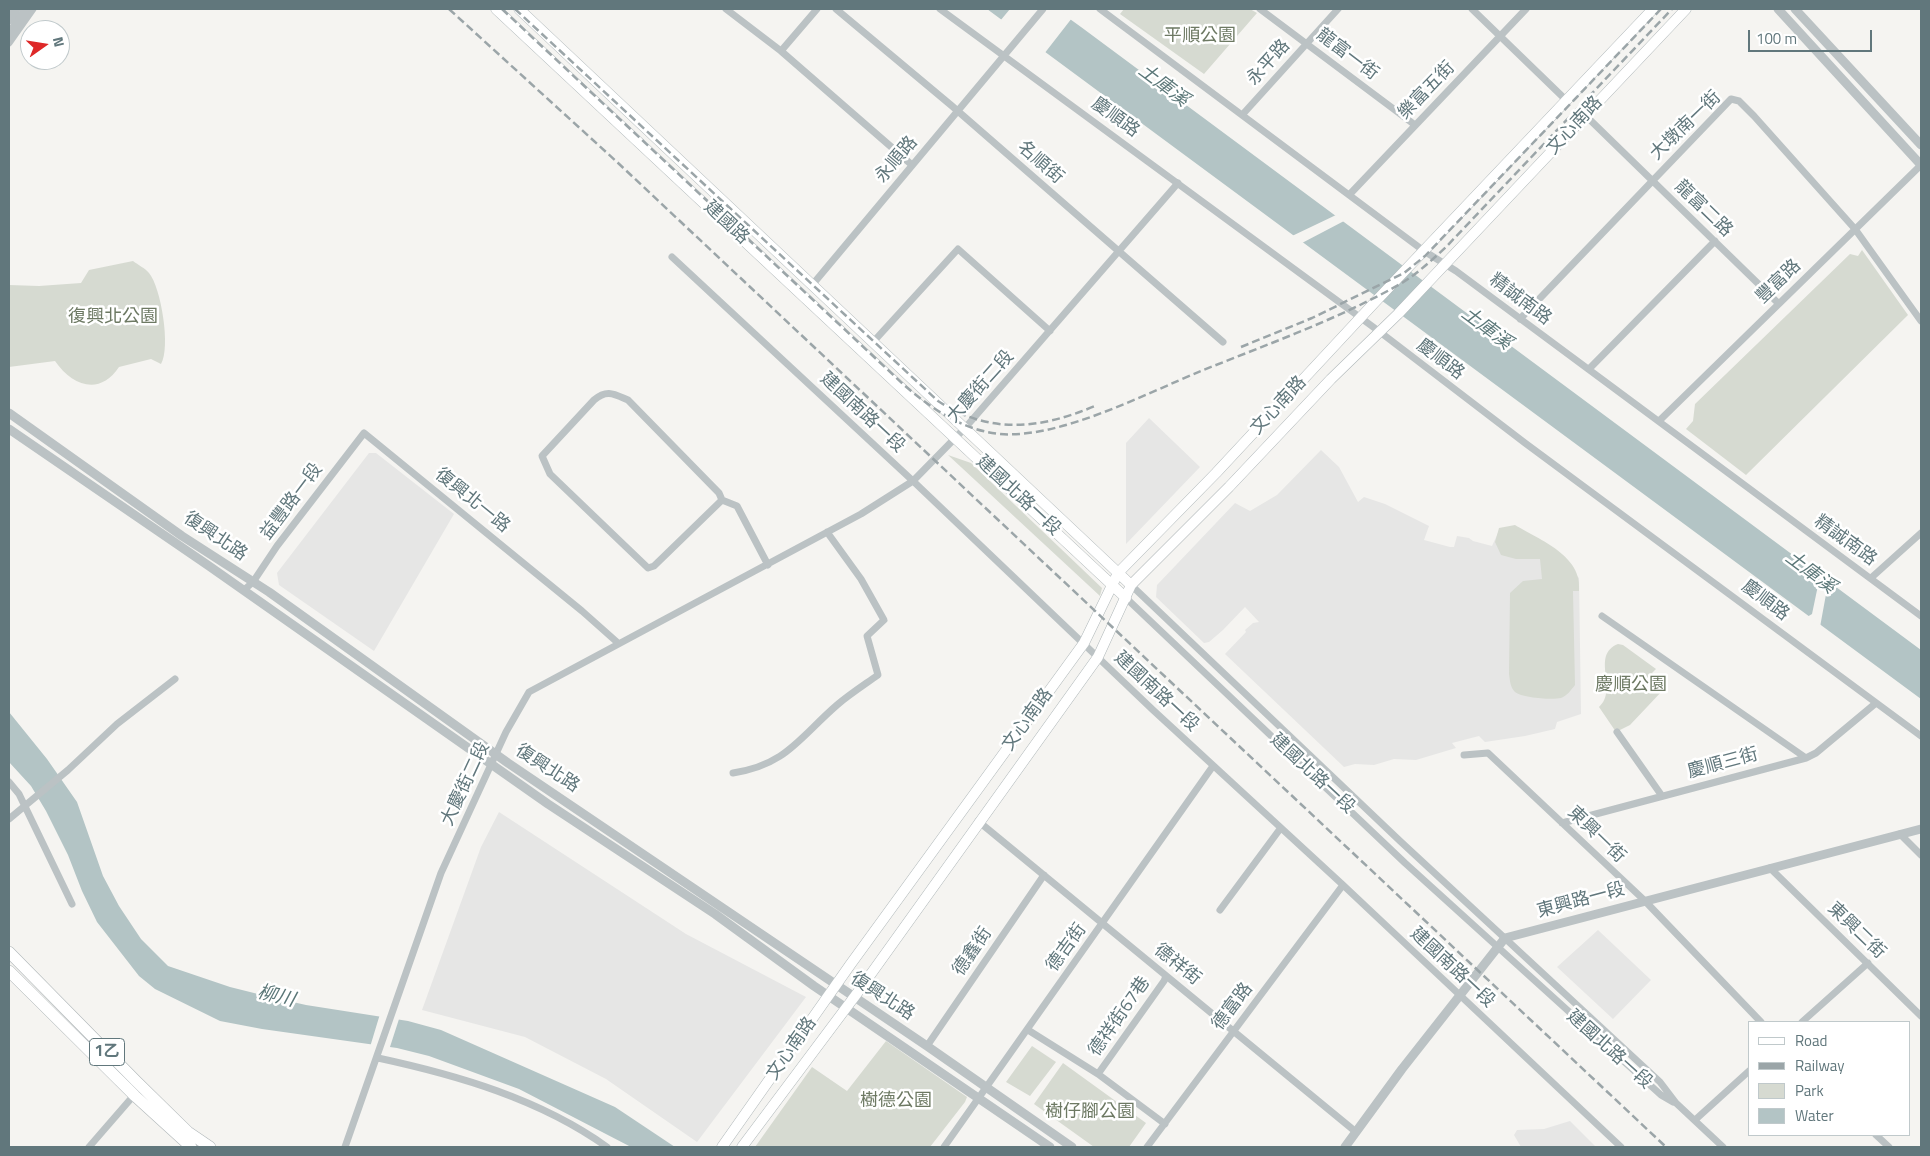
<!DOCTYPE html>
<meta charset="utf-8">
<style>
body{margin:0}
#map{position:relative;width:1930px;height:1156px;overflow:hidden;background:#f5f4f1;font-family:"Titillium Web",sans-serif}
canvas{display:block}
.frame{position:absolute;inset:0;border:10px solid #61777c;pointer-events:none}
.legend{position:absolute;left:1748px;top:1021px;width:162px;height:115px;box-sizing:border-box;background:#fff;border:1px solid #c0c9cb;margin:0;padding:6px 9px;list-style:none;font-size:15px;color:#61777c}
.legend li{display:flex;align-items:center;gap:10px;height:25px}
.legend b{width:25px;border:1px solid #c0c9cb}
.north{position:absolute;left:20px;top:20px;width:50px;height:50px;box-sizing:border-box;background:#fff;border:1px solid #c0c9cb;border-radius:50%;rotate:77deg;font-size:14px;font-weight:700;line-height:20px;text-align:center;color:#61777c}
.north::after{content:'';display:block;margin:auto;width:18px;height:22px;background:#de2828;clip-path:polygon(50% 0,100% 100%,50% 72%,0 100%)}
.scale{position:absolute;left:1748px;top:30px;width:124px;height:22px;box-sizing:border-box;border:2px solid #61777c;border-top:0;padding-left:6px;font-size:15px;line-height:18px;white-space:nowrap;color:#61777c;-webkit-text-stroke:4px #fff;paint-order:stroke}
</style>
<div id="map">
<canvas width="1930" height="1156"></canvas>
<div class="frame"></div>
<ul class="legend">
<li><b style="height:6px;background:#fff"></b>Road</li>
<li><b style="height:6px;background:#9ba5a8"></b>Railway</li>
<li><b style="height:14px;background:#d6dad1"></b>Park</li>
<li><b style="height:14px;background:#b3c4c5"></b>Water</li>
</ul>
<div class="north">N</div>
<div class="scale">100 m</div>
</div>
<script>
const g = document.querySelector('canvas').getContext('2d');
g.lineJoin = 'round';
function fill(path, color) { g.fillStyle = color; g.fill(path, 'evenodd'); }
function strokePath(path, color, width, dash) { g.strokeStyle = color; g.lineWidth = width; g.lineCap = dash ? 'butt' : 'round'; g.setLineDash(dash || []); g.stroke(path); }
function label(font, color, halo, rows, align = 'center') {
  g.font = font + ' "Titillium Web","Noto Sans TC",sans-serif'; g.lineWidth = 5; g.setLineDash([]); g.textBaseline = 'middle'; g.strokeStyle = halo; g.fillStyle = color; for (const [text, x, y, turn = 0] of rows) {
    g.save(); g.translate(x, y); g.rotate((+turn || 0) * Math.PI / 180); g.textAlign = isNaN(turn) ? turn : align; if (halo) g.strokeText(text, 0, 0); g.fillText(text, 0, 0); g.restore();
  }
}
const built = new Path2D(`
 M1149,418L1200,467L1126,544V443Z
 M1321,450L1339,467L1358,502L1364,497L1385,504L1429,526L1424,540L1450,547H1454L1457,536L1469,538L1473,541L1492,546L1498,533L1563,561L1579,578L1581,714L1557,722L1555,729L1525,736L1485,742L1479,736L1452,743L1456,748L1416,760L1394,759L1374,765L1355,764L1344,767L1225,654L1246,632L1245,630L1253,623L1259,622L1245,607L1223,630L1209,642L1204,643L1156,597L1157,585L1235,503L1250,511L1277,495Z
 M369,453H376L454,514L374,651L279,585L277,573Z
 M499,812L686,934L806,997L697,1142L606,1079L525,1037L422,1010L481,847Z
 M1598,930L1651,980L1613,1019L1557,967Z
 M1570,1121L1596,1147H1521L1514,1135L1517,1130L1544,1129Z`);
const green = new Path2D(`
 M1124,9H1250L1257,13L1204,74L1120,14Z
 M1862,250L1908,315L1746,475L1686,429L1693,421L1695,404L1850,254L1858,256Z
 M133,261C138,265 145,268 149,273C161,287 171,348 161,364L151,359L119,367C100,396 72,386 55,361L9,367V285L39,286L81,283L89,270Z
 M948,455L971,463L1102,588L1100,596Z
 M1515,525C1540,540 1583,556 1579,591H1573L1575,685C1571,690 1567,696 1561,698C1552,700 1522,698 1515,692C1510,687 1510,680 1509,674L1510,593L1523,581L1542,579L1540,559H1516L1501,555L1495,542L1499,528Z
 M1618,644L1623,645L1656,669L1652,673L1661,678L1664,689L1630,725L1616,732L1599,707C1619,690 1590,655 1618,644Z
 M886,1041L967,1097L965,1102L930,1147H755L812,1067L847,1091Z
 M1032,1046L1056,1062L1030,1096L1006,1082Z
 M1063,1063L1146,1123L1129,1147H1094L1034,1104Z`);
const water = new Path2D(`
 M987,9H1056L1081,27L1921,650V699Z
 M9,712L47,759L77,802L103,876L119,906L141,939L168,966L230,987L266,996L306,1005L408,1021L441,1030L615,1107L675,1147H631L519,1089L429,1056L397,1048L262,1029L220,1021L155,989L139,976L97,922L82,891L68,855L46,811L31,786L9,762Z`);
const pier = new Path2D(`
 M1010,9H1060L1072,18L1044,54L1000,21Z
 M1336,215L1344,221L1302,243L1292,236Z
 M1821,571L1829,578L1820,627L1807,617L1812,614Z
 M380,1014L399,1019L389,1050L370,1047Z`);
const minor = new Path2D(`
 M726,9L781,51L817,9
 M836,9L952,106L1223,342
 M940,9L1380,332L1525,443L1921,736
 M1100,9L1424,251L1456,271L1921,616
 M1260,9L1415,125
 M1472,9L1566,100
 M9,33L25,9
 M9,43L33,9
 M781,51L912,165
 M1243,114L1338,9
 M1586,116L1778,303
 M1350,194L1526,9
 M672,257L913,481L1153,710L1343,885L1621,1147
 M813,284L1043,9
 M1520,319L1731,99L1739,101L1754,116L1855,229L1921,321
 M874,341L958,249L1050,331
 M1589,369L1715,241
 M1659,421L1921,165
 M722,500L719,493L628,400C614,394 607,389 594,400L542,456L550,474L648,568L654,566L722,500L737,506L768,565
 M1871,578L1921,533
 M1131,585L1400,841L1660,1082L1676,1103L1723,1147
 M244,590L253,582L277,546L364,433L582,611L618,643
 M1126,598L1405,863L1661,1095L1673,1102
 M1602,616L1806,758
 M1617,732L1662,796
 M1464,755L1488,753L1644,900L1761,1022
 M733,773C786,765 799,738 837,705C850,694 864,685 878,675L867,636L884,620L861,579L827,532
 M9,782L19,794L72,904
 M9,819L68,770L117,724L175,679
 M978,821L1356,1132
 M1562,823L1806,758L1816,753L1876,703
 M1900,834L1921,855
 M1770,868L1921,1016
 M1220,910L1280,829
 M1802,1022L1868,963
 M1028,1030L1098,1074L1165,1124
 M927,1046L1044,875
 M378,1058C457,1075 540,1099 607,1147
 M1098,1074L1164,981L1166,976
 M1695,1120L1749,1071
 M1876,1135L1889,1147
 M89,1147L135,1094
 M345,1147L441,873L506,732L529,692L861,514L913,481L965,428L1178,183
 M944,1147L1213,766
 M1147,1147L1343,885`);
const tertiary = new Path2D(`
 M1778,9L1921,165
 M1795,9L1921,145
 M9,20L16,9
 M9,413L182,536L269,592L508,763L927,1046L1072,1147
 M9,429L209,566L548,804L715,914L814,986L1050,1147
 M1345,1147L1402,1069L1505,938L1921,829`);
const secondary = new Path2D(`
 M496,9L1126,598
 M519,9L1131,585
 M722,1147L850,965L1084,643L1118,573L1216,473L1376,301L1653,9
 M742,1147L858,992L1098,657L1131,585L1229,487L1331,379L1398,314L1686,9`);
const primary = new Path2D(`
 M9,952L136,1081L188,1132L210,1147
 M9,971L135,1096L191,1147`);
const rail = new Path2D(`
 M449,9L617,162L1666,1147
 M502,9L904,385C932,409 962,430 1000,434C1059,439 1145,394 1201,371C1268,344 1339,319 1402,283C1418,273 1432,260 1446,247L1672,9
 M515,9L938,401C990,435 1040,429 1095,406
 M1241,347L1312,318L1404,273L1425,256L1661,9`);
const shields = [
 [107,1052,35]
];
const shieldNames = [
 ["1乙",107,1052]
];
const parkNames = [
 ["平順公園",1200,37],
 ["復興北公園",113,318],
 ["慶順公園",1631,686],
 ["樹德公園",896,1102],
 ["樹仔腳公園",1090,1113]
];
const streetNames = [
 ["龍富一街",1347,55,37],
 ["永平路",1269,63,-48],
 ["樂富五街",1427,91,-46],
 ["慶順路",1115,118,36],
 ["文心南路",1575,126,-47],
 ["大墩南一街",1686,126,-44],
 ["永順路",897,160,-50],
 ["名順街",1040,163,41],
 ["龍富二路",1703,209,44],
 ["建國路",726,223,43],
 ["豐富路",1779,282,-44],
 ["精誠南路",1520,300,37],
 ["慶順路",1440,360,37],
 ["大慶街二段",981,387,-48],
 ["文心南路",1279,406,-47],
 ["建國南路一段",862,413,43],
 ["建國北路一段",1018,496,43],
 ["復興北一路",472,501,39],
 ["益豐路一段",292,502,-53],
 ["復興北路",215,537,34],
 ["精誠南路",1845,541,36],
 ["慶順路",1765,601,37],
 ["建國南路一段",1156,692,43],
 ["文心南路",1028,720,-54],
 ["慶順三街",1723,764,-15],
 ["復興北路",547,769,33],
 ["建國北路一段",1312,774,43],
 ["大慶街二段",466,784,-65],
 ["東興一街",1596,835,44],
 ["東興路一段",1581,901,-15],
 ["東興二街",1856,931,44],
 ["德吉街",1067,948,-54],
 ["德鑫街",973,952,-56],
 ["德祥街",1177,965,39],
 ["建國南路一段",1452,968,43],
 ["復興北路",882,997,33],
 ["德富路",1233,1007,-53],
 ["德祥街67巷",1120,1017,-55],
 ["文心南路",792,1049,-55],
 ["建國北路一段",1609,1050,42]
];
const waterNames = [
 ["土庫溪",1163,86,37],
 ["土庫溪",1486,329,37],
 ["土庫溪",1810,573,37],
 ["柳川",276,997,14]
];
fill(built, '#e6e6e5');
fill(green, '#d6dad1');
fill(water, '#b3c4c5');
fill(pier, '#f5f4f1');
strokePath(secondary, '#aeb6b8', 11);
strokePath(primary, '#afb6b8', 12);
strokePath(minor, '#bbc2c4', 7);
strokePath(tertiary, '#bbc2c4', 9);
strokePath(secondary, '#fff', 10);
strokePath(primary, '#fff', 11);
strokePath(rail, '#9ba5a8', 2.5, [8, 4]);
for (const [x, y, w] of shields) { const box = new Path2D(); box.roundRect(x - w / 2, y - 13.5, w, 27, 4); g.fillStyle = '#fff'; g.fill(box); strokePath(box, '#61777c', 1); }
label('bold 16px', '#61777c', null, shieldNames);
label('18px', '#6d7963', '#fff', parkNames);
label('18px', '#61777c', '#fff', streetNames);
label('italic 19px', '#5b7778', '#fff', waterNames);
</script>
